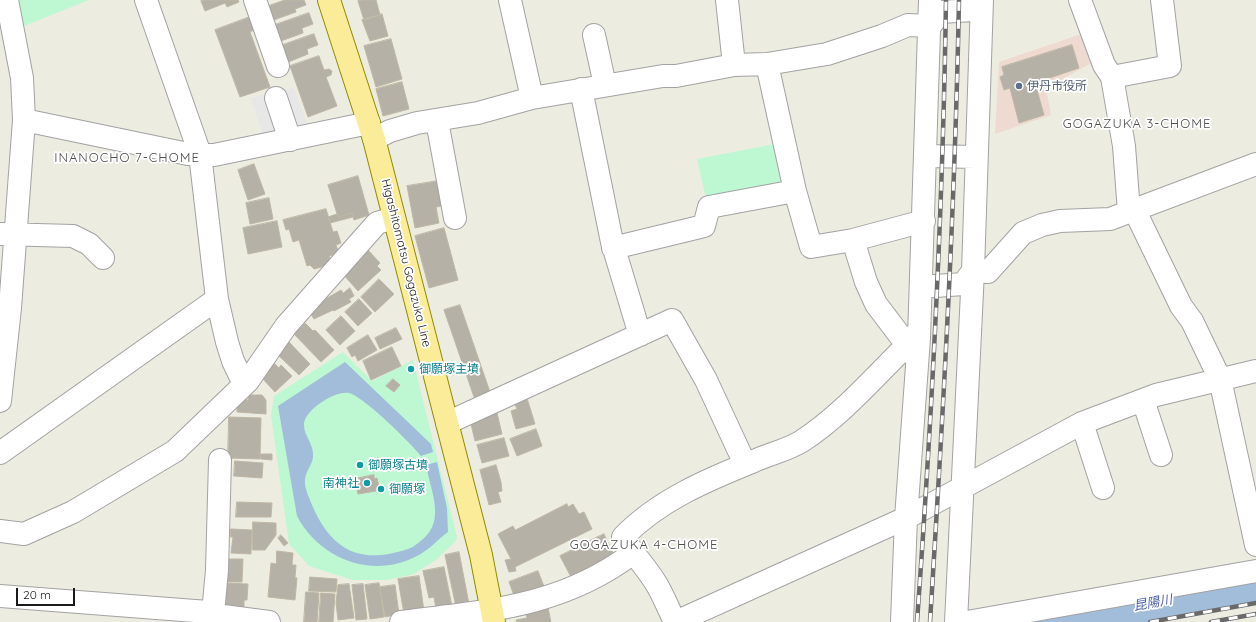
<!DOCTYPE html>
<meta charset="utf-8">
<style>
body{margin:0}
#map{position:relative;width:1256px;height:622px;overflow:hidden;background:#edece1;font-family:Quicksand,sans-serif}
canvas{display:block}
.scale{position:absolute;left:16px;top:588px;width:59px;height:18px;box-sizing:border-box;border:2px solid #1b1b1b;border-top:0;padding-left:5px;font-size:12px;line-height:14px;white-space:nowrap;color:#1b1b1b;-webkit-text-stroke:3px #fff;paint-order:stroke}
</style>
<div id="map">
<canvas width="1256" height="622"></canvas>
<div class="scale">20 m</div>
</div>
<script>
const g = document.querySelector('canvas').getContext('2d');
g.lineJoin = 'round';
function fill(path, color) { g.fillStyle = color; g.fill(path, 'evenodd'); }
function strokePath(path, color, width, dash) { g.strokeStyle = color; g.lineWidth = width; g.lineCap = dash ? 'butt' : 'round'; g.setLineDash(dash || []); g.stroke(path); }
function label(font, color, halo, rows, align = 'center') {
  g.font = font + ' Quicksand,"Noto Sans JP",sans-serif'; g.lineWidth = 3.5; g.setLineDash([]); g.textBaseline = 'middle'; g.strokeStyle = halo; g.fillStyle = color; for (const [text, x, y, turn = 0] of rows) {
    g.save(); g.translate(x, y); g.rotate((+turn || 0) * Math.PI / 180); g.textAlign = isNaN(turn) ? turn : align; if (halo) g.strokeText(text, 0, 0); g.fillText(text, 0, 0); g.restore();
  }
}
const commercial = new Path2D(`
 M1087,32L1097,60L1046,88L1051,115L995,134L999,62Z`);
const park = new Path2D(`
 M14,0H89L19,28Z
 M780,143L790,184L707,203L697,159Z
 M343,352L372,381L413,360L457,537L456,541L436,560L414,574L387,580H352L309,566L289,544L271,415L274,396Z`);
const parking = new Path2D(`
 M294,88L309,130L264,139L251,98Z`);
const water = new Path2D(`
 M345,362L431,444L433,452L421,456C412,444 363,396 349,393C335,390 303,411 304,425C304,436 313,443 313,454C314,463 306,470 305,479C304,488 309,497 312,505C332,551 360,565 408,549C414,547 418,543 423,539C446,520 430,489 426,465L437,462L447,508L448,532C438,539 430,549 419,555C374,580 320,560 297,516L278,406Z`);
const river = new Path2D(`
 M1050,622L1256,584`);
const building = new Path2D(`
 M204,0H238L239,2L227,7L225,3L205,11L201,1Z
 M285,0H304L306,5L295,9L296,12L271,21L266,7Z
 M362,0H376L380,15L364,20L358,1Z
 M309,13L313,24L302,28L303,33L278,42L272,26Z
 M382,14L388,36L370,41L362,20Z
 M250,17L254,30L250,32L270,87L240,97L215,30Z
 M314,34L318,45L307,49L308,54L286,63L280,46Z
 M391,39L402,79L376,87L364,46Z
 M1072,45L1079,68L1035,83L1044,115L1019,123L1010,88L1004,90L1000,77L1004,75L1002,67Z
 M319,56L324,70L329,69L332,71L331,75L326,77L337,106L308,117L290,66Z
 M402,82L409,109L383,116L376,89Z
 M254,164L265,194L248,200L238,170Z
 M358,176L369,215L354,220L352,213L338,217L328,185Z
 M438,181L442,206L436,207L439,223L415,228L407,186Z
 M269,198L273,219L250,224L246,203Z
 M326,209L333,232L337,231L341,243L336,245L339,253L329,256L331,261L329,265L314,269L310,265L307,266L299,240L293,242L289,229L286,230L283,220Z
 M352,213L353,217L330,223L328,217L337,214L338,217Z
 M277,221L282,247L248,254L243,228Z
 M444,228L458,280L429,288L415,236Z
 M368,250L380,263L377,266L381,270L358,291L342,273Z
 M379,279L394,294L375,312L361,297Z
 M350,288L354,296L349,299L351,302L334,311L333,310L314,319L308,309L341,290L343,293Z
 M359,299L372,313L358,326L345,312Z
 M460,305L490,392L474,397L444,310Z
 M341,316L355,331L340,345L326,330Z
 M305,323L313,331L315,330L334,350L321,362L294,334Z
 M396,328L402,339L380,349L375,338Z
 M368,335L377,350L358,361L355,355L352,357L347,348Z
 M289,342L310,364L299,375L277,354Z
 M392,347L401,366L371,380L363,361Z
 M272,361L279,368L281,365L292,376L275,392L261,377Z
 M393,379L400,385L394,392L386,386Z
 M248,395H262L266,400V414L237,412V401L240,399L248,400Z
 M526,395L535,424L516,429L511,411L517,409L513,399Z
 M497,413L502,434L475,441L470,420Z
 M229,417L261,418L260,459L228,458Z
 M536,429L542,446L517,456L510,439Z
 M504,438L509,456L482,463L477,445Z
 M261,454H272V460L261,459Z
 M235,461L263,463L262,478L234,476Z
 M496,465L501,482L502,491L498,492L501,502L489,505L480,470Z
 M374,475V479L377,478L379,487L376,488V491L358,494L355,479Z
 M237,502L272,503L271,517H236Z
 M567,504L568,507L573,504L579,514L584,512L592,529L515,567L516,571L509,572L505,560L511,559L498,534L513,526L515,530Z
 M253,522L276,523V535L265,550H253Z
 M231,529L252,530L251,554L231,553L233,537H231Z
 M604,534L615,557L571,577L560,556Z
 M281,535L288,543L284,546L278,538Z
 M277,551L293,553L292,565H296L295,578H297L295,600L268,597L271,563L276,564Z
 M459,552L469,604L456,607L445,555Z
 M224,559H243L242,582H224Z
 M444,567L452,606L436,609L434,597L429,598L423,571Z
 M538,571L545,589L515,598L509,582Z
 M419,576L424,611L404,614L398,579Z
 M310,577L337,579L336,592L309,591Z
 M223,583L248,584L247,600H244V610L222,609Z
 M379,583L384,617L370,619L365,585Z
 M349,584L354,618L338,620L336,603L338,585Z
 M363,584L367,619L356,620L352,585Z
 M395,585L399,614L385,617L380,587Z
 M306,592L319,593L317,622H304Z
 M321,593L335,594L333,622H319Z
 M548,608L551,622H517L516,620L527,618L526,613Z`);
const minor = new Path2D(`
 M146,0L200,154L217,299L227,342L233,361L244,384
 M255,0L278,66
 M510,0L532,98
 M727,0L734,65
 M1080,0L1104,65L1112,77L1124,146L1129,212
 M594,35L605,85
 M767,64L795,191L811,247L853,240L924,221
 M1112,77L1170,66L1162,0
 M581,89L612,242L640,335
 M276,98L290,140
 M24,120L188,154L214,155L369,123
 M437,121L455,218
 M374,139L390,131L417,123L478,113L532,98L663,76H676L734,65L767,64L827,54L882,36L908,25L930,26L941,12L973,10L977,0
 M926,156L976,157
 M1135,211L1181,306L1192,321L1220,379L1256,545
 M0,234L73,236L89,244L103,258
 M853,240L866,282L876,304L901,337L919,338
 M613,248L704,226L709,207L795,191
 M921,287L963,284L973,271L988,272L1023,233L1042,225L1060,221L1110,219L1256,164
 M1143,400L1161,455
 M0,401L10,308L24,120L22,78L7,0
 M447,423L672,320L706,380L745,464
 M1082,423L1103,488
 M0,453L217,299
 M0,531L24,534L73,512L175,451L248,381L286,326L377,223L394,218
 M0,596L208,612L223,616L269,622
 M213,613L217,570L220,460
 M401,622C486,611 562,607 633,553
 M675,622C669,610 664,597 657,585C647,568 633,554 623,537C659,500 707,480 754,461C769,454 788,450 802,441C839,417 870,382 901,351L918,352
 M676,622L906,518L1082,423L1156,395L1256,371
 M902,622L906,518L919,338L930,0
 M956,622L973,271L982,0
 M967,622L1256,571`);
const major = new Path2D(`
 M329,0L374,139L481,555L494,622`);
const rail = new Path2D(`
 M917,622C932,415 943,207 946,0
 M930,622C943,415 955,208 959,0
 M1150,622L1256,603
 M1211,622L1256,614`);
const markers = [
 [1019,86,4,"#5c6f8a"],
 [411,369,4,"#0f9aa8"],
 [360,465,4,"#0f9aa8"],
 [367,483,4,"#0f9aa8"],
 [381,489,4,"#0f9aa8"]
];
const serviceNames = [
 ["伊丹市役所",1027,86]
];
const streetNames = [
 ["Higashitomatsu Gogazuka Line",406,263,76]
];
const cultureNames = [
 ["御願塚主墳",419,369],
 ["御願塚古墳",368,465],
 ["南神社",359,483,"right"],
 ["御願塚",389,489]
];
const neighbourhoodNames = [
 ["GOGAZUKA 3-CHOME",1137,124],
 ["INANOCHO 7-CHOME",127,158],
 ["GOGAZUKA 4-CHOME",644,545]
];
const waterNames = [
 ["昆陽川",1153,603,-10]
];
fill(commercial, '#eedad0');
fill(park, '#bdf8d3');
fill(parking, '#e7e7e7');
fill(water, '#a1bdda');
strokePath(river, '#a1bdda', 35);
fill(building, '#b6b1a6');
strokePath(building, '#beb7a4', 1);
strokePath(minor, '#a2a2a2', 24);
strokePath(major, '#918b02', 24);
strokePath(minor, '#fff', 22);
strokePath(major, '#faec99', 22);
strokePath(rail, '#696969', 4.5);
strokePath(rail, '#fff', 3, [9]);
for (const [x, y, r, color] of markers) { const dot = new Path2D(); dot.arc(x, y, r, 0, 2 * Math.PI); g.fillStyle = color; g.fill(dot); strokePath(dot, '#fff', 1.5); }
label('12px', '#4e5e75', '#fff', serviceNames, 'left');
label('12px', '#1b1b1b', '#fff', streetNames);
label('12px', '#0d838f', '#fff', cultureNames, 'left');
g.letterSpacing = '1px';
label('13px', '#4e4e4e', '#fff', neighbourhoodNames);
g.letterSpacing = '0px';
label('italic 13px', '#4a5ea9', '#fff', waterNames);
</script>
